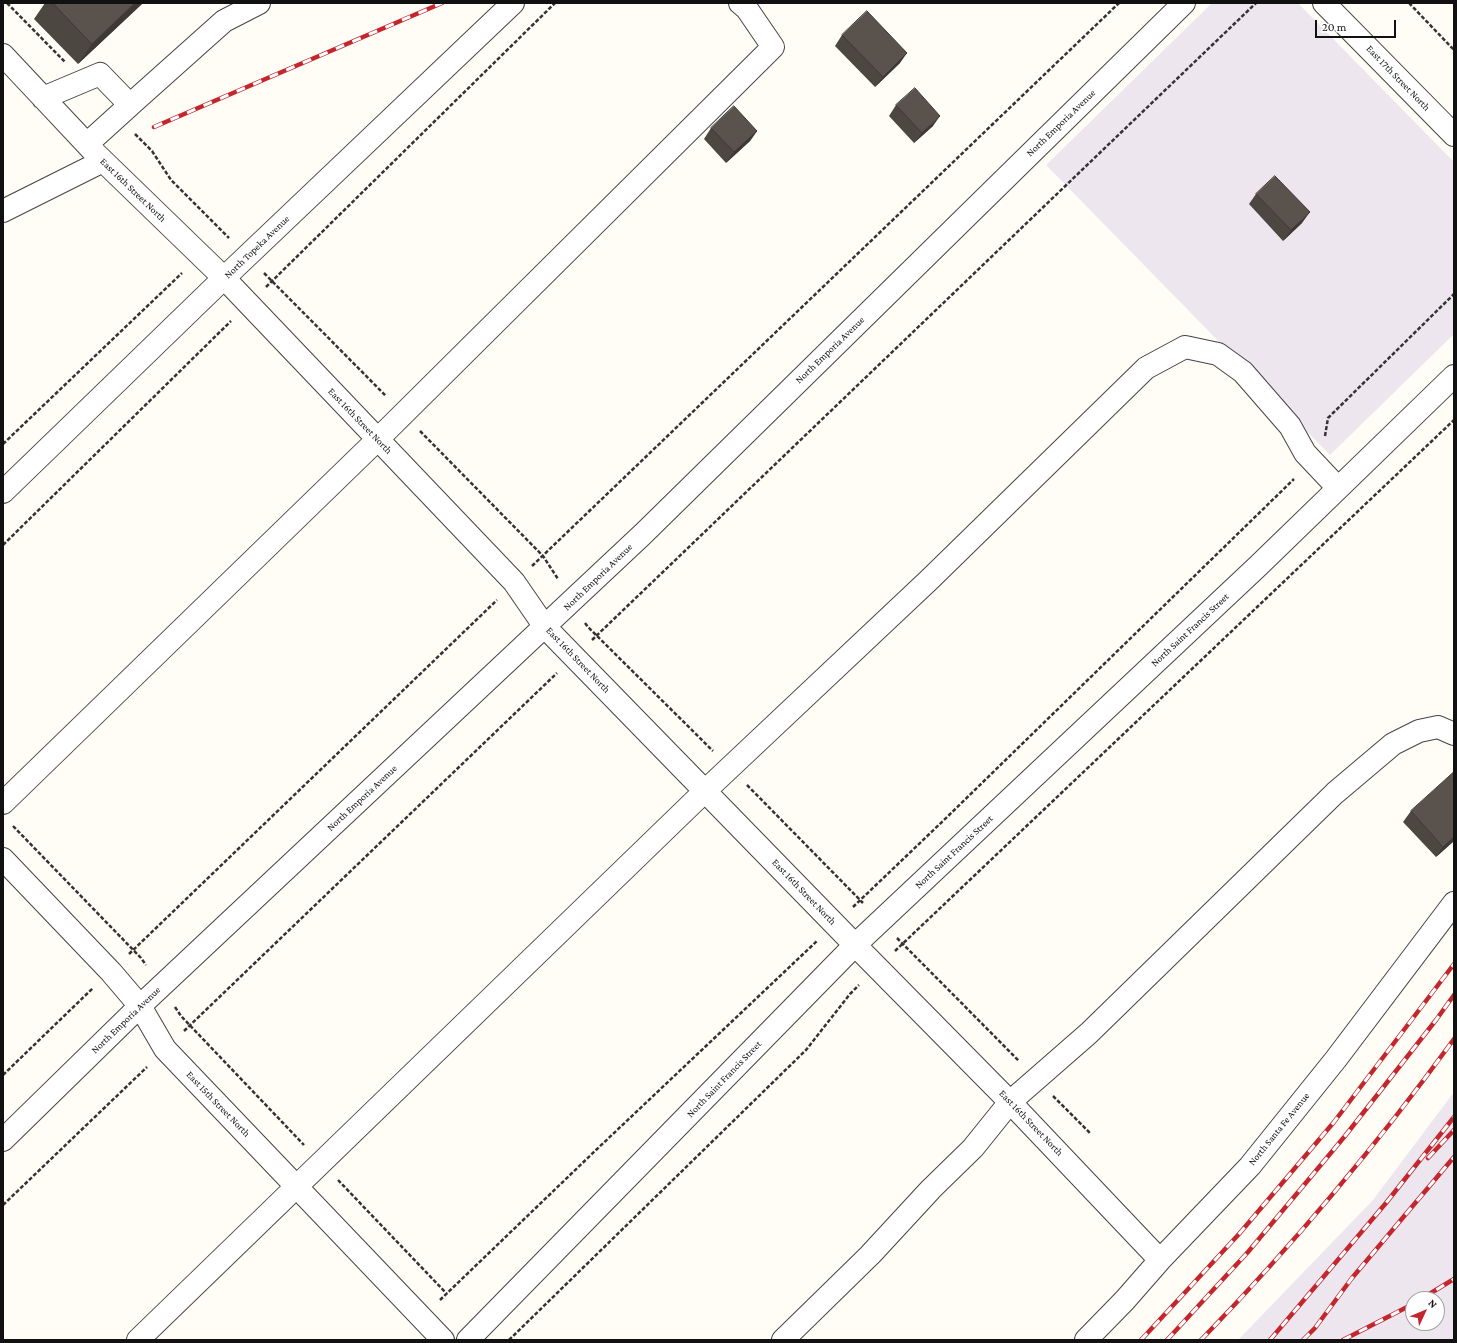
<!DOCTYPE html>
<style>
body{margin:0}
#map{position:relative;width:1457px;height:1343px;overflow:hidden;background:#fffdf5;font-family:"Crimson Pro",serif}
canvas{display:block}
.frame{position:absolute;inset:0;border:4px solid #111;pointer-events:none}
.north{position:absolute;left:1405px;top:1291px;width:40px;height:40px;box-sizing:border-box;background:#fff;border:1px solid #a0a0a0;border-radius:50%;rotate:46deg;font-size:11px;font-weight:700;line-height:16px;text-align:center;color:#111}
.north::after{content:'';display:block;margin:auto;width:14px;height:18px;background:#c4262e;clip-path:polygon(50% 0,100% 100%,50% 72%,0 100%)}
.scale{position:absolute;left:1315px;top:20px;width:81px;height:18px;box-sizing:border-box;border:2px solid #111;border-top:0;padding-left:5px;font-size:12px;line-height:14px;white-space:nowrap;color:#111;-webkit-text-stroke:3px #fff;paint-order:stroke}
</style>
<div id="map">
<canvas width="1457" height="1343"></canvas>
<div class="frame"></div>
<div class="north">N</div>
<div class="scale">20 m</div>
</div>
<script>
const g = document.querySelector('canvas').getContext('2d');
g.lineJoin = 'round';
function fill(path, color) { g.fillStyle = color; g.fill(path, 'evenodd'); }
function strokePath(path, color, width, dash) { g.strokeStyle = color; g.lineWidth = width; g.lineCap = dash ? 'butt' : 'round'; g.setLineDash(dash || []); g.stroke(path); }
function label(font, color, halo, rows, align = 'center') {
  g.font = font + ' "Crimson Pro",serif'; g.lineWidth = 4; g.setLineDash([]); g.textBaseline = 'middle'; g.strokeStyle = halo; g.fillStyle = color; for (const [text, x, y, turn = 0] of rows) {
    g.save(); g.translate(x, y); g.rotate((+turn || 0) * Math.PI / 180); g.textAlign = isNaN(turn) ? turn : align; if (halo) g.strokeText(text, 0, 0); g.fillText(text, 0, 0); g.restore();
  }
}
const industrial = new Path2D(`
 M1212,3H1298L1454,162V334L1330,455L1046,165Z
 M1454,1092V1340H1238L1373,1200ZM1413,1299H1437V1323H1413Z`);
const path = new Path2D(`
 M7,3L65,62
 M1409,3L1454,50
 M135,134L152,151L171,180L229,238
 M264,273L386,396
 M266,287L555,3
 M420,431L543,556L558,579
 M1325,436L1328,418L1454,294
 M3,444L182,273
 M3,545L231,321
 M532,566L1119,3
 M585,623L588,627L713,751
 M592,640L1256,3
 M747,785L863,903
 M13,826L141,958L146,965
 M853,907L944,820L1294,479
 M897,938L1019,1061
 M895,951L1454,420
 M129,954L497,600
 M175,1007L181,1016L304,1145
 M184,1031L557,673
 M3,1075L93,988
 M1053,1096L1091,1134
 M338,1180L447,1294
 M3,1205L147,1067
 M440,1300L596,1150L817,941
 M509,1340L806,1050L850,994L859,985`);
const minor = new Path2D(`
 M1324,3L1454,135
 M3,55L95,153L224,278L514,582L545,627L855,945L1010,1102L1160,1260
 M43,98L100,74L130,105L87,144
 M130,105L224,21L259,3
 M3,211L103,161
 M3,492L224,278L513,3
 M3,803L378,439L773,47L747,9L740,3
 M3,859L111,972L140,1006L165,1049L443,1340
 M3,1140L140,1006L643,534L1184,3
 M138,1340L705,791L929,580L1146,368L1185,347L1218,354L1243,372L1290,426L1305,453L1338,488
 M468,1340L855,945L1258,566L1454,376
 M783,1340L870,1255L931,1189L973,1148L1010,1102L1089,1033L1335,793L1393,744L1419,731L1438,727L1454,734
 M1086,1340L1125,1300L1160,1260L1250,1166L1336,1059L1454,903`);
const rail = new Path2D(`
 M154,127L442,3
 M1428,1158L1454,1130
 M1421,1299L1454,1279
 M1141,1340L1239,1234L1334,1122L1454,964
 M1167,1340L1248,1252L1345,1136L1436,1020L1454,995
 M1201,1340C1292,1246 1377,1145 1454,1039
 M1270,1340L1386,1203L1454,1117
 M1303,1340L1315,1328L1352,1278L1454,1157
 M1343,1340L1413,1304`);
const wall = new Path2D(`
 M45,3H143L78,64L34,19Z
 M842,35L900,63L875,87L835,46Z
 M896,105L933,126L914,143L889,116Z
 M711,128L757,131L750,141L726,163L704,139Z
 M1256,194L1302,223L1283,241L1249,204Z
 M1454,772V841L1436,857L1403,822L1411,811Z`);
const shadedWall = new Path2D(`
 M135,3H143L78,64L92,44Z
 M907,53L900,63L875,87L883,77Z
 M940,116L933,126L914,143L922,133Z
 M757,131L750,141L726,163L734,152Z
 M1310,212L1302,223L1283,241L1291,230Z
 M1454,837V841L1436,857L1443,847Z`);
const building = new Path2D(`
 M53,3H135L92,44Z
 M867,11L907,53L883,77L842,35Z
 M915,88L940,116L922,133L896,105Z
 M734,106L757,131L734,152L711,128Z
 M1275,176L1310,212L1291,230L1256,194Z
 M1454,772V837L1443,847L1411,811Z`);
const streetNames = [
 ["East 17th Street North",1398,78,46],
 ["North Emporia Avenue",1061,123,-44],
 ["East 16th Street North",133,190,44],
 ["North Topeka Avenue",257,247,-44],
 ["North Emporia Avenue",830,350,-44],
 ["East 16th Street North",360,421,46],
 ["North Emporia Avenue",598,577,-44],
 ["North Saint Francis Street",1190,630,-43],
 ["East 16th Street North",578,660,46],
 ["North Emporia Avenue",362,798,-43],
 ["North Saint Francis Street",954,852,-43],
 ["East 16th Street North",804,892,46],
 ["North Emporia Avenue",126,1020,-44],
 ["North Saint Francis Street",724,1079,-46],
 ["East 15th Street North",218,1104,46],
 ["East 16th Street North",1031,1123,46],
 ["North Santa Fe Avenue",1279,1129,-51]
];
fill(industrial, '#eee6ef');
strokePath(minor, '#444', 24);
strokePath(path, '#333', 2.5, [4, 2]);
strokePath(minor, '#fff', 22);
strokePath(rail, '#c4262e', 4.5);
strokePath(rail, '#fff', 3, [9]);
fill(wall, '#4d4742');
fill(shadedWall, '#3f3936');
fill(building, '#5a524d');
strokePath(building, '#3f3936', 1);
label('10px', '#111', '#fff', streetNames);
</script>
